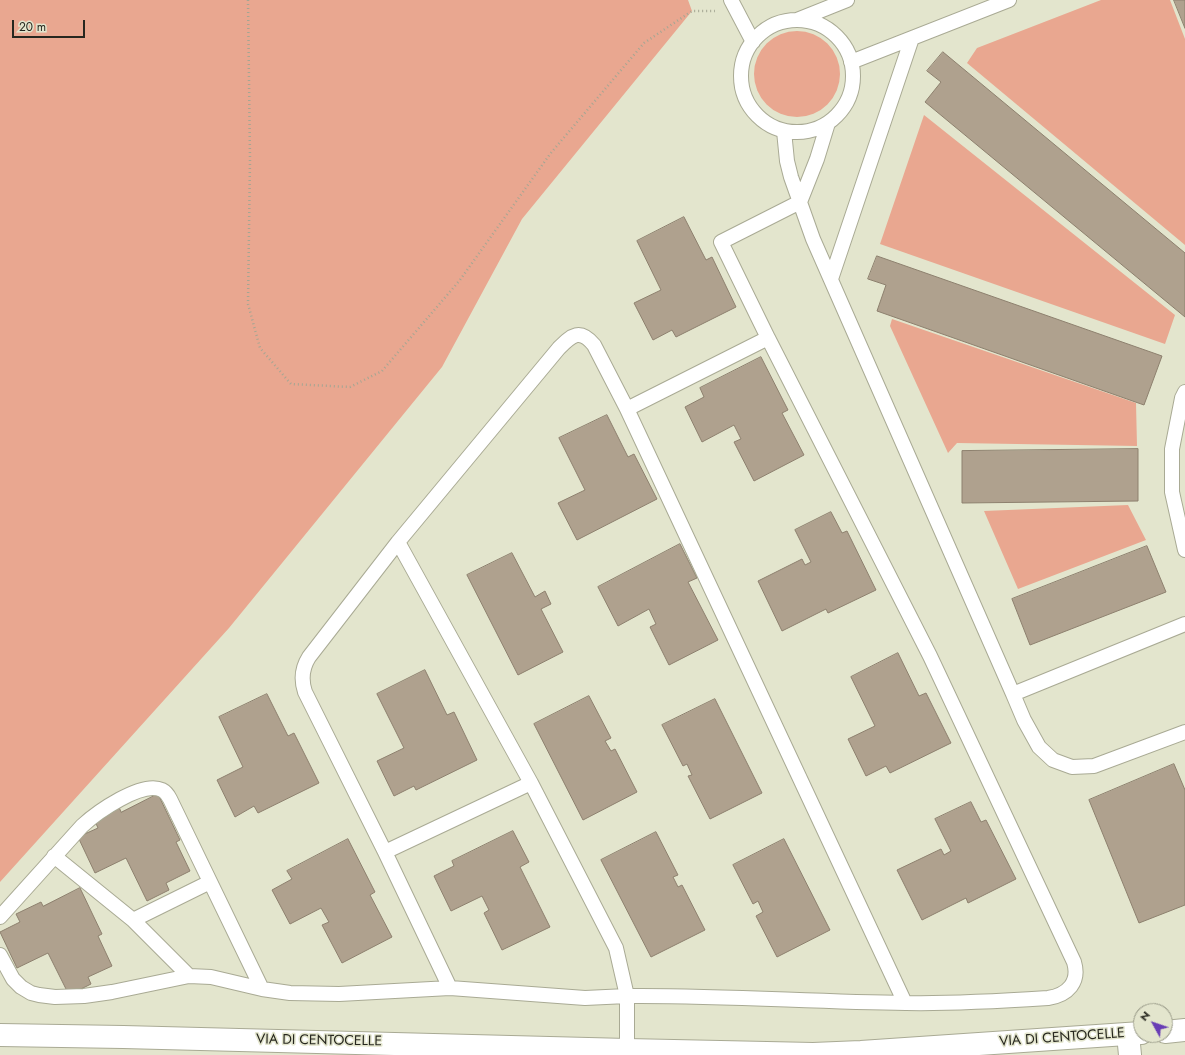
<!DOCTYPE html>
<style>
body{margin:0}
#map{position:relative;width:1185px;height:1055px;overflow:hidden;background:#e3e5cd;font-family:Jost,sans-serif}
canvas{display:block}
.north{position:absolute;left:1133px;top:1003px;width:40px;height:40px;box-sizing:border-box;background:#e3e5cd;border:1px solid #989987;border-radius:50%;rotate:310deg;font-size:11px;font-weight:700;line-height:16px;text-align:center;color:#27271f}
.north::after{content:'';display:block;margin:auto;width:14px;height:18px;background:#693db5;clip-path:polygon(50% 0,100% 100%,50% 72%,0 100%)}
.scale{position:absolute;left:12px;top:20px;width:73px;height:18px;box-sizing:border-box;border:2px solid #27271f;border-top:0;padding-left:5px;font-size:12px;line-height:14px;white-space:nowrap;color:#27271f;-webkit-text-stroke:3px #e3e5cd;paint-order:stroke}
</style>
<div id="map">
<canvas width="1185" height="1055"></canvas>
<div class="north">N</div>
<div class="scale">20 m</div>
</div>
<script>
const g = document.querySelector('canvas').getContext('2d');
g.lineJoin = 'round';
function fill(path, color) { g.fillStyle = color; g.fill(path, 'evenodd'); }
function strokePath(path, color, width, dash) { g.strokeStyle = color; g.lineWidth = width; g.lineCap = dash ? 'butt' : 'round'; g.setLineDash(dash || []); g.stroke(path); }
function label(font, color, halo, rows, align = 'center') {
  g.font = font + ' Jost,sans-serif'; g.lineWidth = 3; g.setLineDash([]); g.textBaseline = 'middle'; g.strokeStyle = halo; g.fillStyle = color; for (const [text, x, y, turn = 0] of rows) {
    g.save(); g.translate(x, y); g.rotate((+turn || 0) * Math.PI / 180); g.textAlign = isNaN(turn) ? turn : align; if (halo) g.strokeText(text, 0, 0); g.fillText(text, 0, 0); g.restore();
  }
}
const green = new Path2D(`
 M0,0H688L692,11L522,219L442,367L229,628L0,882Z
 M1101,0H1170L1185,39V245L967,63L977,48Z
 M754 74a43 43 0 1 1 86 0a43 43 0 1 1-86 0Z
 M924,115L1175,315L1165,344L880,244Z
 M892,319L1136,403L1137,446L957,443L948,453L890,326Z
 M1128,505L1146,540L1018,589L984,511Z`);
const building = new Path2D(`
 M1174,0H1185V28Z
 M943,52L1185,253V317L925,102L941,82L927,71Z
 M684,217L706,260L712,257L736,307L676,337L672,330L653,340L634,303L661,290L637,241Z
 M877,256L1162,356L1144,405L877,311L886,285L868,279Z
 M761,357L788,410L782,413L804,455L754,481L734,442L741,439L734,425L702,442L685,407L704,397L700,388Z
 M607,415L628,457L634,454L657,499L577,540L558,503L585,490L559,438Z
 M1138,449V501L962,503V451Z
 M831,512L842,533L847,531L876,590L828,613L826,609L782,631L758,581L802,559L805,565L811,562L795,530Z
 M680,544L697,578L688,582L718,640L669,665L650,627L656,624L649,609L618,626L598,587Z
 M1147,546L1166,592L1030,645L1012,599Z
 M512,553L535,597L545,591L551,604L541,609L563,652L518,675L467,575Z
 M898,653L919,696L926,693L951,743L890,773L886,766L866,776L848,739L875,726L851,677Z
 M425,670L447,715L454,712L477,760L416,790L414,786L394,796L377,761L404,748L377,694Z
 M267,694L288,736L294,733L319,783L258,813L254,806L235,817L217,780L243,767L219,717Z
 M589,696L611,738L605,741L611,751L615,749L637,792L583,820L534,724Z
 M715,699L762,793L710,819L688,776L692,775L687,764L683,766L662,725Z
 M1174,764L1185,790V905L1139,923L1089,800Z
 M158,794L180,840L176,842L190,871L166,883L169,890L147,901L126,858L95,873L78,837L98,828L94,819L119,807L121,812Z
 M971,802L981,822L986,820L1016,879L968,903L966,898L922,920L897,870L941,849L944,855L951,851L935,819Z
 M513,831L529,862L520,867L550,927L502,950L484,913L489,910L482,896L451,911L434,876L454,866L452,861Z
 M656,832L678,875L673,877L678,887L682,885L705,930L651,957L601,860Z
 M348,839L375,892L370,895L392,937L342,963L322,925L329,922L321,908L290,924L272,890L292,879L287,871Z
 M784,839L830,930L777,957L756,916L763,912L758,901L753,904L733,865Z
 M80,888L102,934L98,936L112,966L88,977L91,984L69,995L48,953L17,968L0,932L20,922L16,914L41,902L43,906Z`);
const path = new Path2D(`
 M248,0L250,159L248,304L260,348L291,384L350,387L382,371L460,280L550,154L644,43L692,11H715`);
const lane = new Path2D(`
 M731,0L753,42
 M797,20L847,0
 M741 76a56 56 0 1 1 112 0a56 56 0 1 1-112 0Z
 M851,62L1009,0
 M784,131L787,161L791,177L813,239L1013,694
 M831,279L912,38
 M768,338L721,242L800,202L817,159L828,123
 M1185,392L1182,398L1172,449V492L1185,550
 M398,542L531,783L616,948L627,996C720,995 813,1002 906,1003C953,1004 1001,1001 1048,998C1068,995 1080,982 1074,962L930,656L768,338L627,409L905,1003
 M1185,624L1013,694L1024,720L1039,747L1053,760L1072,767L1094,766L1185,732
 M385,852L531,783
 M54,856L133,920L189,976
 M0,917L82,826C96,813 142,780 162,790C166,792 168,795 170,799L262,989
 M133,920L210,882
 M0,955L13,979L21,987L31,993L39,995L55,997L84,996L112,992L189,976L211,977L262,989L290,993L339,994L450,988L585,998L627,996V1050
 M450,988L385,852L305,692C301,680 302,668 309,657L398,542L559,348C572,335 580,328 594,345L627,409`);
const street = new Path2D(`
 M1128,1034L1130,1055`);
const secondary = new Path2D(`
 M1165,1032L1185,1030
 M0,1035L123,1037L627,1050L813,1054L861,1052L1141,1033`);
const streetNames = [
 ["VIA DI CENTOCELLE",1062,1038,-4],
 ["VIA DI CENTOCELLE",319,1041,1]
];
fill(green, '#e9a790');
fill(building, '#afa18e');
strokePath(building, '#8d806e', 1);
strokePath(lane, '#a9aa94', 16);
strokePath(street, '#a9aa94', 24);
strokePath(secondary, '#a9aa94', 24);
strokePath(path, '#a4a693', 2.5, [1, 3]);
strokePath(lane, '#fff', 14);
strokePath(street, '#fff', 22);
strokePath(secondary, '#fff', 22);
label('14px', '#27271f', '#e3e5cd', streetNames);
</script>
